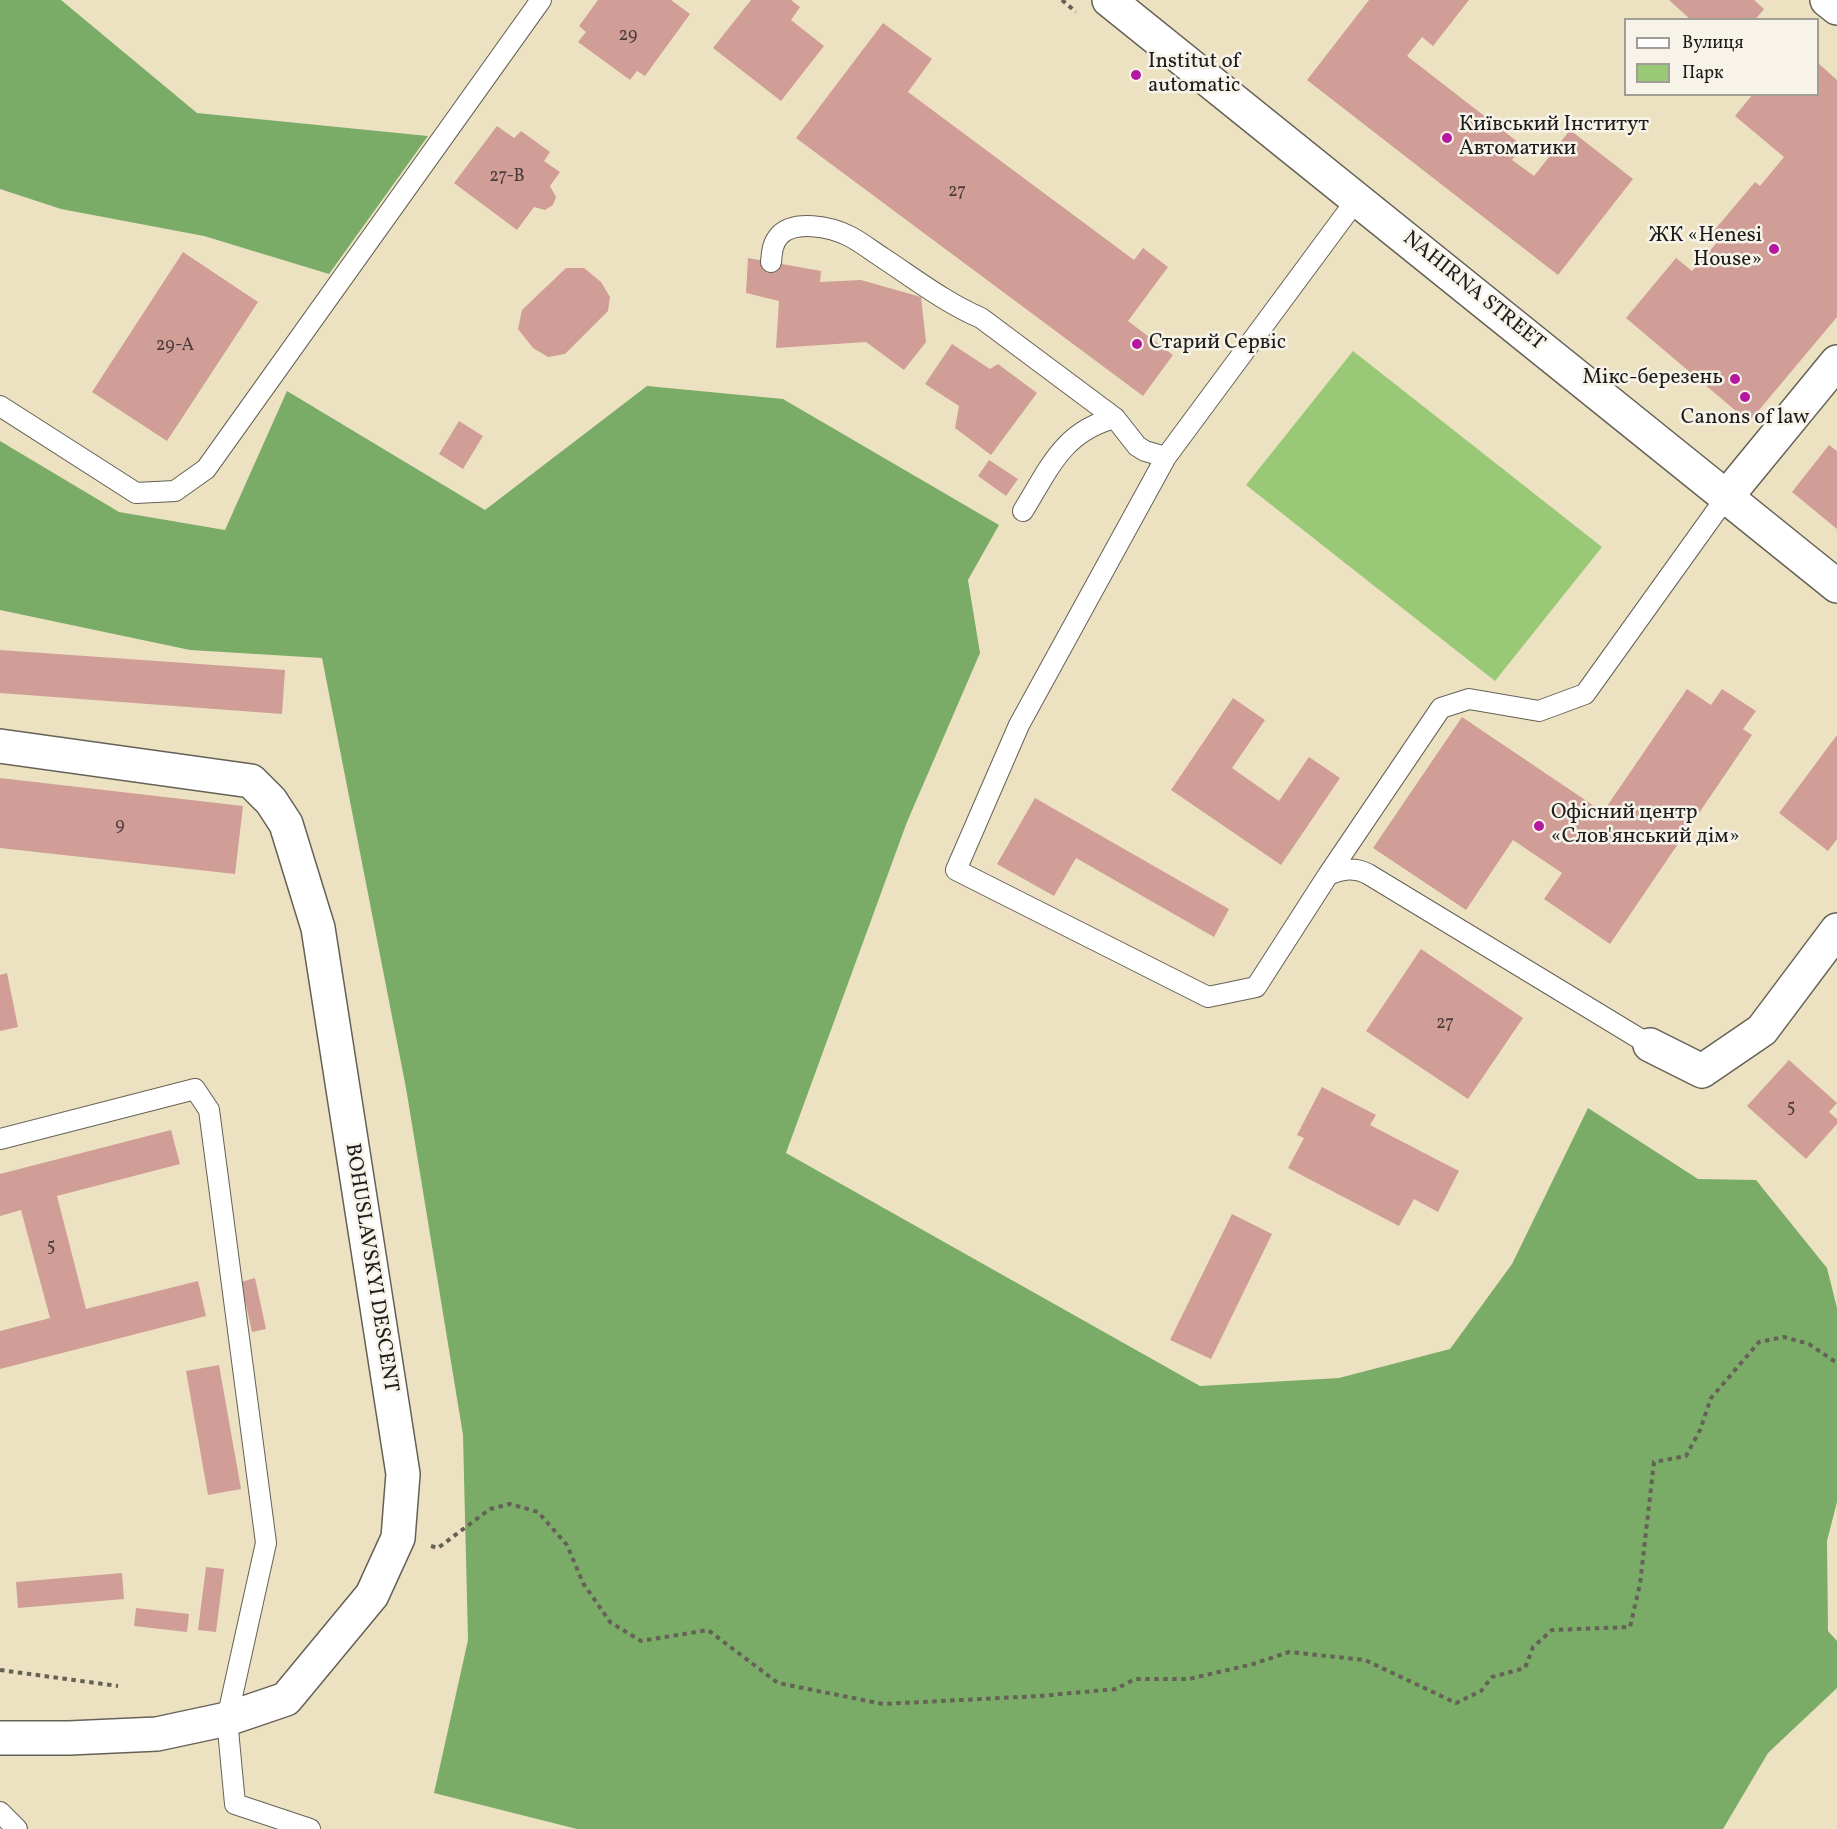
<!DOCTYPE html>
<meta charset="utf-8">
<style>
body{margin:0}
#map{position:relative;width:1837px;height:1829px;overflow:hidden;background:#ece2c2;font-family:Vollkorn,serif}
canvas{display:block}
.legend{position:absolute;left:1624px;top:18px;width:195px;height:78px;box-sizing:border-box;background:#f7f3e8;border:2px solid #9f9d96;margin:0;padding:8px 10px;list-style:none;font-size:18px;color:#1c1c1c}
.legend li{display:flex;align-items:center;gap:12px;height:30px}
.legend b{width:30px;border:2px solid #9f9d96}
</style>
<div id="map">
<canvas width="1837" height="1829"></canvas>
<ul class="legend">
<li><b style="height:8px;background:#fff"></b>Вулиця</li>
<li><b style="height:16px;background:#99c877"></b>Парк</li>
</ul>
</div>
<script>
const g = document.querySelector('canvas').getContext('2d');
g.lineJoin = 'round';
function fill(path, color) { g.fillStyle = color; g.fill(path, 'evenodd'); }
function strokePath(path, color, width, dash) { g.strokeStyle = color; g.lineWidth = width; g.lineCap = dash ? 'butt' : 'round'; g.setLineDash(dash || []); g.stroke(path); }
function label(font, color, halo, rows, align = 'center') {
  g.font = font + ' Vollkorn,serif'; g.lineWidth = 5; g.setLineDash([]); g.textBaseline = 'middle'; g.strokeStyle = halo; g.fillStyle = color; for (const [text, x, y, turn = 0] of rows) {
    g.save(); g.translate(x, y); g.rotate((+turn || 0) * Math.PI / 180); g.textAlign = isNaN(turn) ? turn : align; if (halo) g.strokeText(text, 0, 0); g.fillText(text, 0, 0); g.restore();
  }
}
const green = new Path2D(`
 M1353,351L1602,547L1495,681L1246,485Z`);
const forest = new Path2D(`
 M0,0H61L197,113L428,136L329,274L204,236L61,209L0,189Z
 M647,386L783,399L999,525L968,580L980,653L907,822L786,1153L1200,1386L1339,1378L1450,1349L1512,1264L1588,1108L1698,1179L1756,1180L1827,1268L1837,1308V1502L1827,1541L1828,1631L1837,1641V1688L1768,1753L1723,1829H577L434,1793L468,1640L463,1435L406,1088L322,658L190,650L0,610V441L119,512L225,530L287,391L485,510Z`);
const building = new Path2D(`
 M598,0H671L690,14L645,76L637,71L630,80L578,42L586,32L579,26Z
 M751,0H791L800,7L791,20L824,46L781,101L713,48Z
 M1369,0H1469L1433,46L1422,37L1407,56L1523,146L1512,160L1534,176L1570,130L1633,179L1558,275L1307,80Z
 M1669,0H1754L1764,9L1755,20H1691Z
 M883,23L932,59L908,92L1134,260L1143,248L1168,267L1128,321L1173,355L1143,396L796,138Z
 M1818,63L1837,80V317L1749,422L1626,318L1676,258L1692,271L1720,239L1712,233L1755,182L1760,186L1784,157L1735,116L1753,94H1818Z
 M497,126L514,138L521,131L550,152L544,161L560,172L550,186L556,197L553,205L545,210L534,207L517,230L454,183Z
 M183,252L258,302L167,441L92,392Z
 M748,258L821,271L820,282L861,280L921,297L926,342L904,370L866,342L776,348L779,301L746,293Z
 M566,268H584L601,282L610,297L608,311L565,354L548,357L533,348L518,329L522,310Z
 M952,344L990,369L998,364L1037,393L991,455L955,428L959,406L925,384Z
 M459,421L483,436L463,469L439,454Z
 M1829,445L1837,451V529L1792,492Z
 M989,460L1018,479L1006,496L978,476Z
 M0,650L285,670L282,714L0,693Z
 M1687,689L1711,705L1722,689L1756,711L1743,729L1752,735L1610,944L1544,899L1562,873L1513,840L1466,910L1373,848L1462,717L1603,812Z
 M1233,698L1265,720L1232,768L1279,801L1309,757L1340,778L1281,865L1171,790Z
 M1837,735V839L1828,851L1779,813Z
 M0,778L243,806L235,874L0,848Z
 M1035,798L1229,909L1214,937L1076,858L1054,896L997,864Z
 M1421,949L1523,1018L1468,1099L1366,1031Z
 M7,973L18,1027L0,1031V975Z
 M1789,1060L1837,1103L1829,1112L1837,1119V1124L1806,1159L1747,1106Z
 M1322,1087L1376,1115L1370,1125L1459,1171L1438,1212L1414,1199L1399,1226L1288,1168L1304,1138L1297,1135Z
 M171,1130L180,1164L57,1196L86,1309L198,1281L206,1316L0,1369V1331L50,1318L21,1210L0,1216V1174Z
 M1232,1214L1272,1234L1211,1359L1170,1340Z
 M255,1278L266,1329L252,1332L241,1282Z
 M219,1365L241,1489L208,1495L186,1371Z
 M206,1567L224,1569L216,1632L198,1630Z
 M122,1573L124,1599L18,1608L16,1582Z
 M136,1608L189,1614L187,1632L134,1626Z`);
const path = new Path2D(`
 M1062,0L1076,12
 M431,1546L438,1548L490,1509L510,1504L538,1512L567,1545L583,1583L610,1622L641,1641L708,1630L778,1683L883,1704L1040,1696L1116,1689L1135,1679H1189L1253,1664L1289,1652L1365,1660L1456,1703L1481,1691L1492,1677L1525,1668L1533,1647L1552,1630L1630,1627L1640,1584L1654,1462L1686,1456L1700,1430L1711,1398L1759,1342L1784,1337L1809,1344L1837,1363
 M0,1670L118,1686`);
const service = new Path2D(`
 M1357,199L1166,457L1019,725L956,870L1208,997L1256,987L1328,875L1441,708L1469,699L1539,711L1585,694L1727,496
 M771,262C772,253 772,244 779,236C794,219 831,227 849,236C861,242 872,251 883,258C915,279 946,303 981,318L1115,418L1137,446L1145,451L1166,457
 M0,406L136,493L175,491L206,469L541,0
 M1023,511C1049,469 1063,431 1115,418
 M1328,875C1343,869 1354,867 1368,874L1650,1045
 M0,1139L195,1089L209,1110L266,1543L227,1719L235,1804L310,1829
 M0,1812L17,1829`);
const minor = new Path2D(`
 M1109,0L1837,586
 M1827,0L1837,8
 M1727,496L1837,362
 M0,746L251,781L271,801L286,824L318,928L403,1474L398,1538L372,1595L286,1699L227,1719L157,1734L69,1738H0
 M1650,1045L1702,1071L1762,1030L1837,930`);
const markers = [
 [1136,75,6,"#b5179e"],
 [1447,138,6,"#b5179e"],
 [1774,249,6,"#b5179e"],
 [1137,344,6,"#b5179e"],
 [1735,379,6,"#b5179e"],
 [1745,397,6,"#b5179e"],
 [1539,826,6,"#b5179e"]
];
const numberNames = [
 ["29",628,37],
 ["27-В",507,178],
 ["27",957,193],
 ["29-А",175,347],
 ["9",120,827],
 ["27",1445,1025],
 ["5",1791,1109],
 ["5",51,1248]
];
const poiNames = [
 ["Institut of",1148,63],
 ["automatic",1148,87],
 ["Київський Інститут",1459,126],
 ["Автоматики",1459,150],
 ["ЖК «Henesi",1762,237,"right"],
 ["House»",1762,261,"right"],
 ["Старий Сервіс",1149,344],
 ["Мікс-березень",1723,379,"right"],
 ["Canons of law",1745,419,"center"],
 ["Офісний центр",1551,814],
 ["«Слов'янський дім»",1551,838]
];
const streetNames = [
 ["NAHIRNA STREET",1473,292,39],
 ["BOHUSLAVSKYI DESCENT",370,1268,81]
];
fill(green, '#99c877');
fill(forest, '#7aac68');
fill(building, '#d09e97');
strokePath(service, '#656156', 22);
strokePath(minor, '#656156', 36);
strokePath(path, '#656156', 4, [4.5, 4.5]);
strokePath(service, '#fff', 20);
strokePath(minor, '#fff', 33);
for (const [x, y, r, color] of markers) { const dot = new Path2D(); dot.arc(x, y, r, 0, 2 * Math.PI); g.fillStyle = color; g.fill(dot); strokePath(dot, '#f7f3e8', 2); }
label('18px', '#493c3b', null, numberNames);
label('21px', '#1c1c1c', '#f7f3e8', poiNames, 'left');
label('21px', '#1c1c1c', '#f7f3e8', streetNames);
</script>
